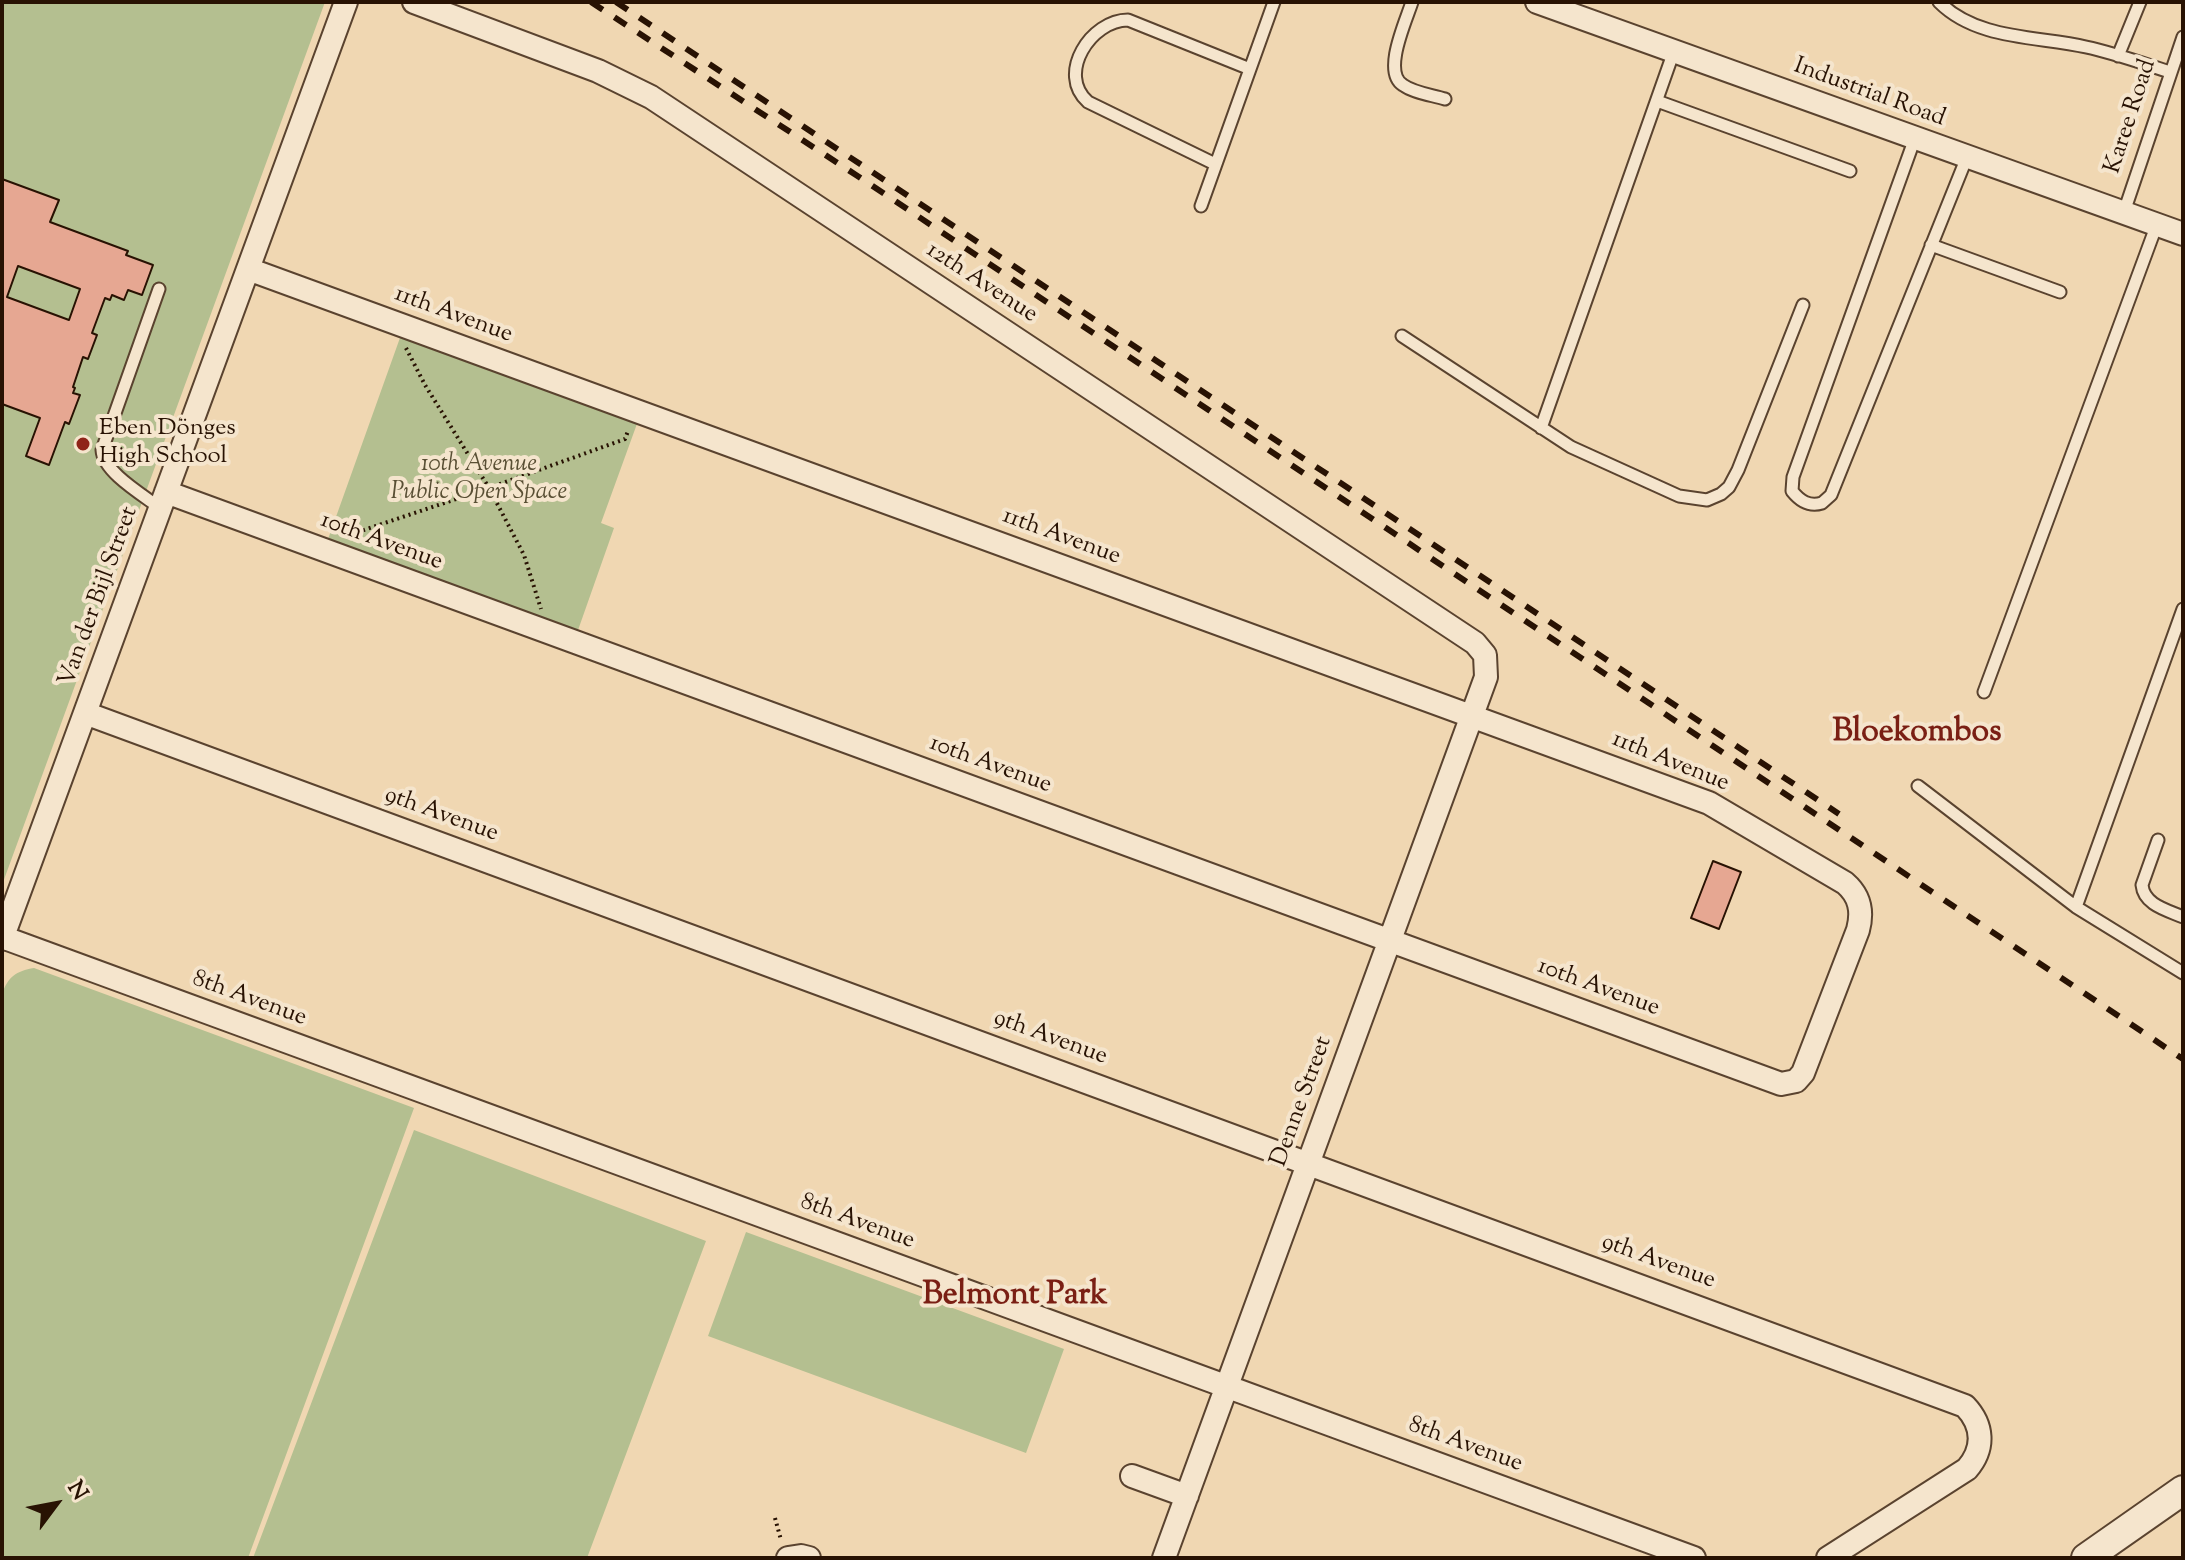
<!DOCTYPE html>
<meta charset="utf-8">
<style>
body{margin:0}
#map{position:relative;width:2185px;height:1560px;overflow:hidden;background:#f0d7b2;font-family:"Sorts Mill Goudy",serif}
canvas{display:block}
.frame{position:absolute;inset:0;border:4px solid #281203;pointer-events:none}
.north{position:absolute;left:16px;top:1464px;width:80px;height:80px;-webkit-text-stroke:6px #f5e5cd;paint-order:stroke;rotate:58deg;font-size:22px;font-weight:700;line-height:32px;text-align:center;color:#281203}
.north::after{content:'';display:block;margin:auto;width:28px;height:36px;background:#281203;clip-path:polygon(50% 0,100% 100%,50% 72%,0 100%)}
</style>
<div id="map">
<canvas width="2185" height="1560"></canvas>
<div class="frame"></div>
<div class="north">N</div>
</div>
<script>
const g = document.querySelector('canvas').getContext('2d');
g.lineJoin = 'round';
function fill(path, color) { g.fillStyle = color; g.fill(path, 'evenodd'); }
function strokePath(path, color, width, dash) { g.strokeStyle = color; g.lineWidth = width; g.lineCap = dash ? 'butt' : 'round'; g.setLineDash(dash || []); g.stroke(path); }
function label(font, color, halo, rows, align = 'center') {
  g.font = font + ' "Sorts Mill Goudy",serif'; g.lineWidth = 8; g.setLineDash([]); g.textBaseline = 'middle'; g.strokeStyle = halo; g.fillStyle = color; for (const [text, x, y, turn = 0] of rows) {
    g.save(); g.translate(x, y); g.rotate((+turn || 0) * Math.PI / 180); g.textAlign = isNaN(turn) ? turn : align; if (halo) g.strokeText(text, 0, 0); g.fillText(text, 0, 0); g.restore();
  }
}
const green = new Path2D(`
 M2,2H325L2,885Z
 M401,335L638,421L601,523L614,528L577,633L327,542Z
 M34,968L414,1108L248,1558H2V994C8,977 16,971 34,968Z
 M414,1130L706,1241L587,1558H253Z
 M746,1232L1064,1349L1026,1453L708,1336Z`);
const building = new Path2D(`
 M2,179L59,200L50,222L128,251L126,255L153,265L142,295L128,290L124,300L112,295L110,300L105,298L92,333L97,335L88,359L83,357L73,387L75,388L73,393L80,395L69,424L65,422L49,465L26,456L40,418L2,404ZM18,266L80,289L69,320L7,297Z
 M1713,861L1741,872L1719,929L1691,918Z`);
const path = new Path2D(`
 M406,348L425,385L489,488L524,555L541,609
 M346,536L489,488L625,439L628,431
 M775,1518L781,1540`);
const service = new Path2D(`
 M1412,2C1406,21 1382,72 1403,85C1414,93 1432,95 1445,99
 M1939,2C1977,40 2037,36 2086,47C2114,53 2142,63 2170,72
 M2118,56L2140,2
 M1657,101L1850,171
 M1915,138L1793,477L1792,491C1800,501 1809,507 1822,503L1831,495L1967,157
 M1215,164L1088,102C1056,74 1091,20 1128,20L1250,69
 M1201,206L1274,2
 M2124,212L2183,37
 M1931,245L2060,292
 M159,289L102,450C103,472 143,495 160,508
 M1402,336L1571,447L1679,496L1707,500L1721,494L1729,487L1738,470L1803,305
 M1541,428L1674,51
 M1984,692L2157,224
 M1918,786L2076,907L2183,973
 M2158,840L2142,885C2144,905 2167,910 2183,917
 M2076,907L2183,609`);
const minor = new Path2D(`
 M414,2L598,71L651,97L1475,643L1485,655L1486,677L1164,1558
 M1537,2L2183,234
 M166,492L1781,1084L1796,1081L1803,1073L1858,930C1863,911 1860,896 1845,883L1709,803L248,269
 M85,713L1965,1406C1983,1425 1985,1448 1967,1469L1828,1558
 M2,937L1694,1558
 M2,939L346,2
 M1132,1476L1187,1496
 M788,1558L801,1556L809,1558`);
const tertiary = new Path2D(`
 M2086,1558L2183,1490`);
const rail = new Path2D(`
 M591,2L856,175L2183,1059
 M616,2L1839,814`);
const markers = [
 [83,444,8,"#8f2418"]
];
const streetNames = [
 ["Industrial Road",1869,94,20],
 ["Karee Road",2132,117,-72],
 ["12th Avenue",981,284,33],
 ["11th Avenue",453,316,20],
 ["11th Avenue",1061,538,20],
 ["10th Avenue",381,543,20],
 ["Van der Bijl Street",100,597,-70],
 ["11th Avenue",1670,763,22],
 ["10th Avenue",990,766,20],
 ["9th Avenue",441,816,20],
 ["10th Avenue",1598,989,20],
 ["8th Avenue",249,1000,20],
 ["9th Avenue",1050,1039,20],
 ["Denne Street",1303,1102,-70],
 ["8th Avenue",857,1223,20],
 ["9th Avenue",1658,1263,20],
 ["8th Avenue",1465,1446,20]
];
const poiNames = [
 ["Eben Dönges",99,430],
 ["High School",99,458]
];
const parkNames = [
 ["10th Avenue",479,466],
 ["Public Open Space",479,494]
];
const districtNames = [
 ["Bloekombos",1917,735],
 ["Belmont Park",1015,1298]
];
fill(green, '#b4bf90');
fill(building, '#e6a792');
strokePath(building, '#281203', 2);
strokePath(service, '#5a432f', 15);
strokePath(minor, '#5a432f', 26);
strokePath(tertiary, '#5a432f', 32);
strokePath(path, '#281203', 4, [2, 4]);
strokePath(service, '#f5e5cd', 11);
strokePath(minor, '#f5e5cd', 22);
strokePath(tertiary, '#f5e5cd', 28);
strokePath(rail, '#281203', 6, [14, 14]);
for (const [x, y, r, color] of markers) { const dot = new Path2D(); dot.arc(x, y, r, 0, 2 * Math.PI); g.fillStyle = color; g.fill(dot); strokePath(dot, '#f5e5cd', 3); }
label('24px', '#281203', '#f5e5cd', streetNames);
label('24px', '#281203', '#f5e5cd', poiNames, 'left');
label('italic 24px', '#594f34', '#f5e5cd', parkNames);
label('bold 32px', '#7a1f14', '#f5e5cd', districtNames);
</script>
